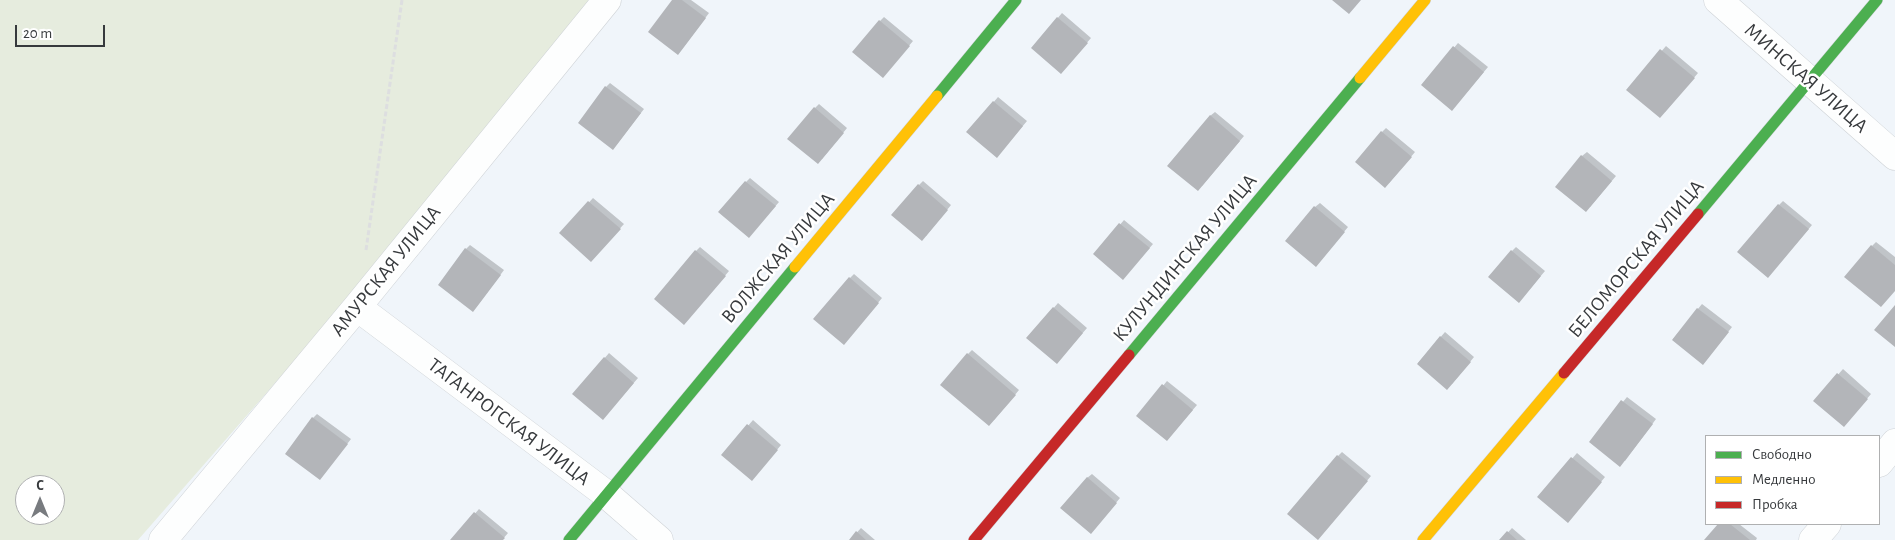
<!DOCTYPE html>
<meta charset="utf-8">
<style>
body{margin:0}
#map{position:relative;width:1895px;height:540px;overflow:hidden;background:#f0f5fa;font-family:"Alegreya Sans",sans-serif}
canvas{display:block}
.legend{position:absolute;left:1705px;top:435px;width:175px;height:90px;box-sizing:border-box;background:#fff;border:1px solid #afb0b1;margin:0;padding:6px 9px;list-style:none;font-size:15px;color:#373a3d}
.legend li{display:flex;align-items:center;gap:10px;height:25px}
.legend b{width:25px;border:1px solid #afb0b1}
.north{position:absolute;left:15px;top:475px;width:50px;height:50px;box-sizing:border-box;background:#fff;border:1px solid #afb0b1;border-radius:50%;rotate:0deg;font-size:14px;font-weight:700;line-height:20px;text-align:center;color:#373a3d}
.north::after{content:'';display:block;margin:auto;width:18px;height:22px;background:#787b7f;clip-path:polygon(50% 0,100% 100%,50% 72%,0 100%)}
.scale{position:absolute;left:15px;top:25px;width:90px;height:22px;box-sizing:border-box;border:2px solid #373a3d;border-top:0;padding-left:6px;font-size:15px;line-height:18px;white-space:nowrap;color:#373a3d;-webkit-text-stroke:4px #fff;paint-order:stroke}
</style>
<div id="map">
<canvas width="1895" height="540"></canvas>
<ul class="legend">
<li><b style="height:6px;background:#4caf50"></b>Свободно</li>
<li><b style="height:6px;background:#ffc107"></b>Медленно</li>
<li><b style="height:6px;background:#c62828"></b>Пробка</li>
</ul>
<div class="north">С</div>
<div class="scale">20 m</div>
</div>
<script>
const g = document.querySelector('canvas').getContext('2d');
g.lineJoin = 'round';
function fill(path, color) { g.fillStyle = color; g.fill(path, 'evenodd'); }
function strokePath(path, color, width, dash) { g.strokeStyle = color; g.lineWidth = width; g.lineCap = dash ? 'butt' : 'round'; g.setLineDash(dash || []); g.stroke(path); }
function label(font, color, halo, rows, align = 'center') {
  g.font = font + ' "Alegreya Sans",sans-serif'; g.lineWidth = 5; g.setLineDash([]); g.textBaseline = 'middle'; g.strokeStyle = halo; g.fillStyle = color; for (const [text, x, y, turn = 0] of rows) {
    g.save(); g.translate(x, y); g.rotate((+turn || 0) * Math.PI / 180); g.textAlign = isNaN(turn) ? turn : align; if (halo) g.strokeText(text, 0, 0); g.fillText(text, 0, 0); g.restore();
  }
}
const green = new Path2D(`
 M0,0H589L346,302L138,540H0ZM25,485H55V515H25Z`);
const shadow = new Path2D(`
 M673,0H691L709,13L682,49Z
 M1062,13L1091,38L1065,68L1032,48Z
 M884,17L913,41L887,72L880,21Z
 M1458,43L1488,67L1456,105L1423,85Z
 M1666,46L1698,73L1665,112L1628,90Z
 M610,83L644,109L617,144L606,87Z
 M998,97L1027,121L1001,152L968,132Z
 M819,104L847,128L822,159L815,108Z
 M1215,112L1244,136L1202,186L1210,116Z
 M1386,128L1415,152L1389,183L1382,132Z
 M1587,152L1616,176L1590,207L1582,156Z
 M750,178L779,202L753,232L746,182Z
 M923,181L951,205L926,236L919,185Z
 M593,198L624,224L595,256L561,233Z
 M1783,201L1812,225L1772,272L1779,205Z
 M1320,203L1348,227L1320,261L1315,207Z
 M1124,220L1153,244L1127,274L1095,254Z
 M1876,242L1895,257V290L1872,246Z
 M470,245L504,270L477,306L466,249Z
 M700,247L729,271L688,319L696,251Z
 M1516,247L1545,271L1523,297L1512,251Z
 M854,274L882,298L848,339L850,278Z
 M1058,303L1087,328L1061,358L1028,338Z
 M1702,304L1732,327L1707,359L1673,339Z
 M1445,332L1474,357L1452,384L1418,363Z
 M972,350L1019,390L994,420L968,354Z
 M609,353L638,378L607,414L574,394Z
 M1843,369L1871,394L1848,421L1815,401Z
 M1167,381L1197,405L1171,435L1138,416Z
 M1627,397L1656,419L1625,461L1590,442Z
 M317,414L351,439L320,479L313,418Z
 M753,420L781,445L756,475L723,455Z
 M1342,452L1371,476L1322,534L1338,456Z
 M1577,453L1605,477L1572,517L1539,497Z
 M1092,474L1120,498L1095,528L1087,478Z
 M479,509L508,533L502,540H452Z
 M1720,524H1739L1757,538L1756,540H1706Z
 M861,528L875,540H850Z
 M1512,528L1526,540H1501Z`);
const building = new Path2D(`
 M672,0H682L706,18L678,55L648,32Z
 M1332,0H1361L1349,14Z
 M1057,17L1088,43L1061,74L1031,48Z
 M879,20L910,46L883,78L852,52Z
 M1453,46L1484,72L1452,111L1421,85Z
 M1660,49L1695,78L1660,118L1626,90Z
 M605,86L641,113L613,150L578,123Z
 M993,101L1023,126L997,158L966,132Z
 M814,107L844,133L818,164L787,139Z
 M1210,115L1240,141L1198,191L1167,166Z
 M1381,131L1412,157L1385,188L1355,162Z
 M1581,155L1612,181L1586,212L1555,187Z
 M745,181L776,206L749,238L718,212Z
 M918,184L948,210L922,241L891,215Z
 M588,201L621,229L591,262L559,233Z
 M1778,204L1809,229L1768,278L1737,252Z
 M1314,206L1345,232L1316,267L1285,241Z
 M1119,223L1150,248L1123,280L1093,254Z
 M1871,245L1895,265V291L1881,307L1844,277Z
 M465,248L501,275L473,312L438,285Z
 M695,250L726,276L684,325L654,299Z
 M1511,250L1541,276L1519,303L1488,277Z
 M849,277L879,303L844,345L813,319Z
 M1895,305V347L1874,330Z
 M1053,307L1083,333L1057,364L1026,338Z
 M1697,308L1729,332L1703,365L1672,340Z
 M1440,336L1471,362L1447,390L1417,364Z
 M967,353L1016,395L989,426L940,385Z
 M604,357L634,383L603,420L572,394Z
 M1837,373L1868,399L1844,427L1813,401Z
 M1162,384L1193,410L1167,441L1136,416Z
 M1621,400L1653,424L1620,467L1589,442Z
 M312,417L348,444L320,480L285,454Z
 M747,424L778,450L752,481L721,455Z
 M1337,455L1368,481L1318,540L1287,514Z
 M1571,457L1602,482L1568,523L1537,497Z
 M1087,477L1117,503L1091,534L1060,508Z
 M474,512L505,538L503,540H450Z
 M1718,524H1730L1750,540H1704Z
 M856,531L866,540H849Z
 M1507,531L1517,540H1499Z`);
const path = new Path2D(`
 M366,250L402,0`);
const street = new Path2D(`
 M1718,0L1895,156
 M357,307L606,494L659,540
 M1879,463L1895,443
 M163,540L357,307L607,0
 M1813,540L1827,524`);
const fast = new Path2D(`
 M937,96L1016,0
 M1698,214L1877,0
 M1129,355L1360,78
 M569,540L795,267`);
const slow = new Path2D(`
 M1360,78L1425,0
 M795,267L937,96
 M1423,540L1564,373`);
const jam = new Path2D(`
 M1564,373L1698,214
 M974,540L1129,355`);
const streetNames = [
 ["МИНСКАЯ УЛИЦА",1806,78,41],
 ["ВОЛЖСКАЯ УЛИЦА",778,258,-50],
 ["КУЛУНДИНСКАЯ УЛИЦА",1185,258,-50],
 ["БЕЛОМОРСКАЯ УЛИЦА",1636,259,-50],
 ["АМУРСКАЯ УЛИЦА",386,271,-51],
 ["ТАГАНРОГСКАЯ УЛИЦА",509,422,37]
];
fill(green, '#e6ecde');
fill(shadow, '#0003');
fill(building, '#b3b5b9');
strokePath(street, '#ced2d6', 29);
strokePath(fast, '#ced2d6', 12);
strokePath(slow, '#ced2d6', 12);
strokePath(jam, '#ced2d6', 12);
strokePath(path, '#dddee0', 3, [5, 2.5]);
strokePath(street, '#fdfefe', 28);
strokePath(fast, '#4caf50', 11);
strokePath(slow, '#ffc107', 11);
strokePath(jam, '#c62828', 11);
label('20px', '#373a3d', '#fff', streetNames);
</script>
